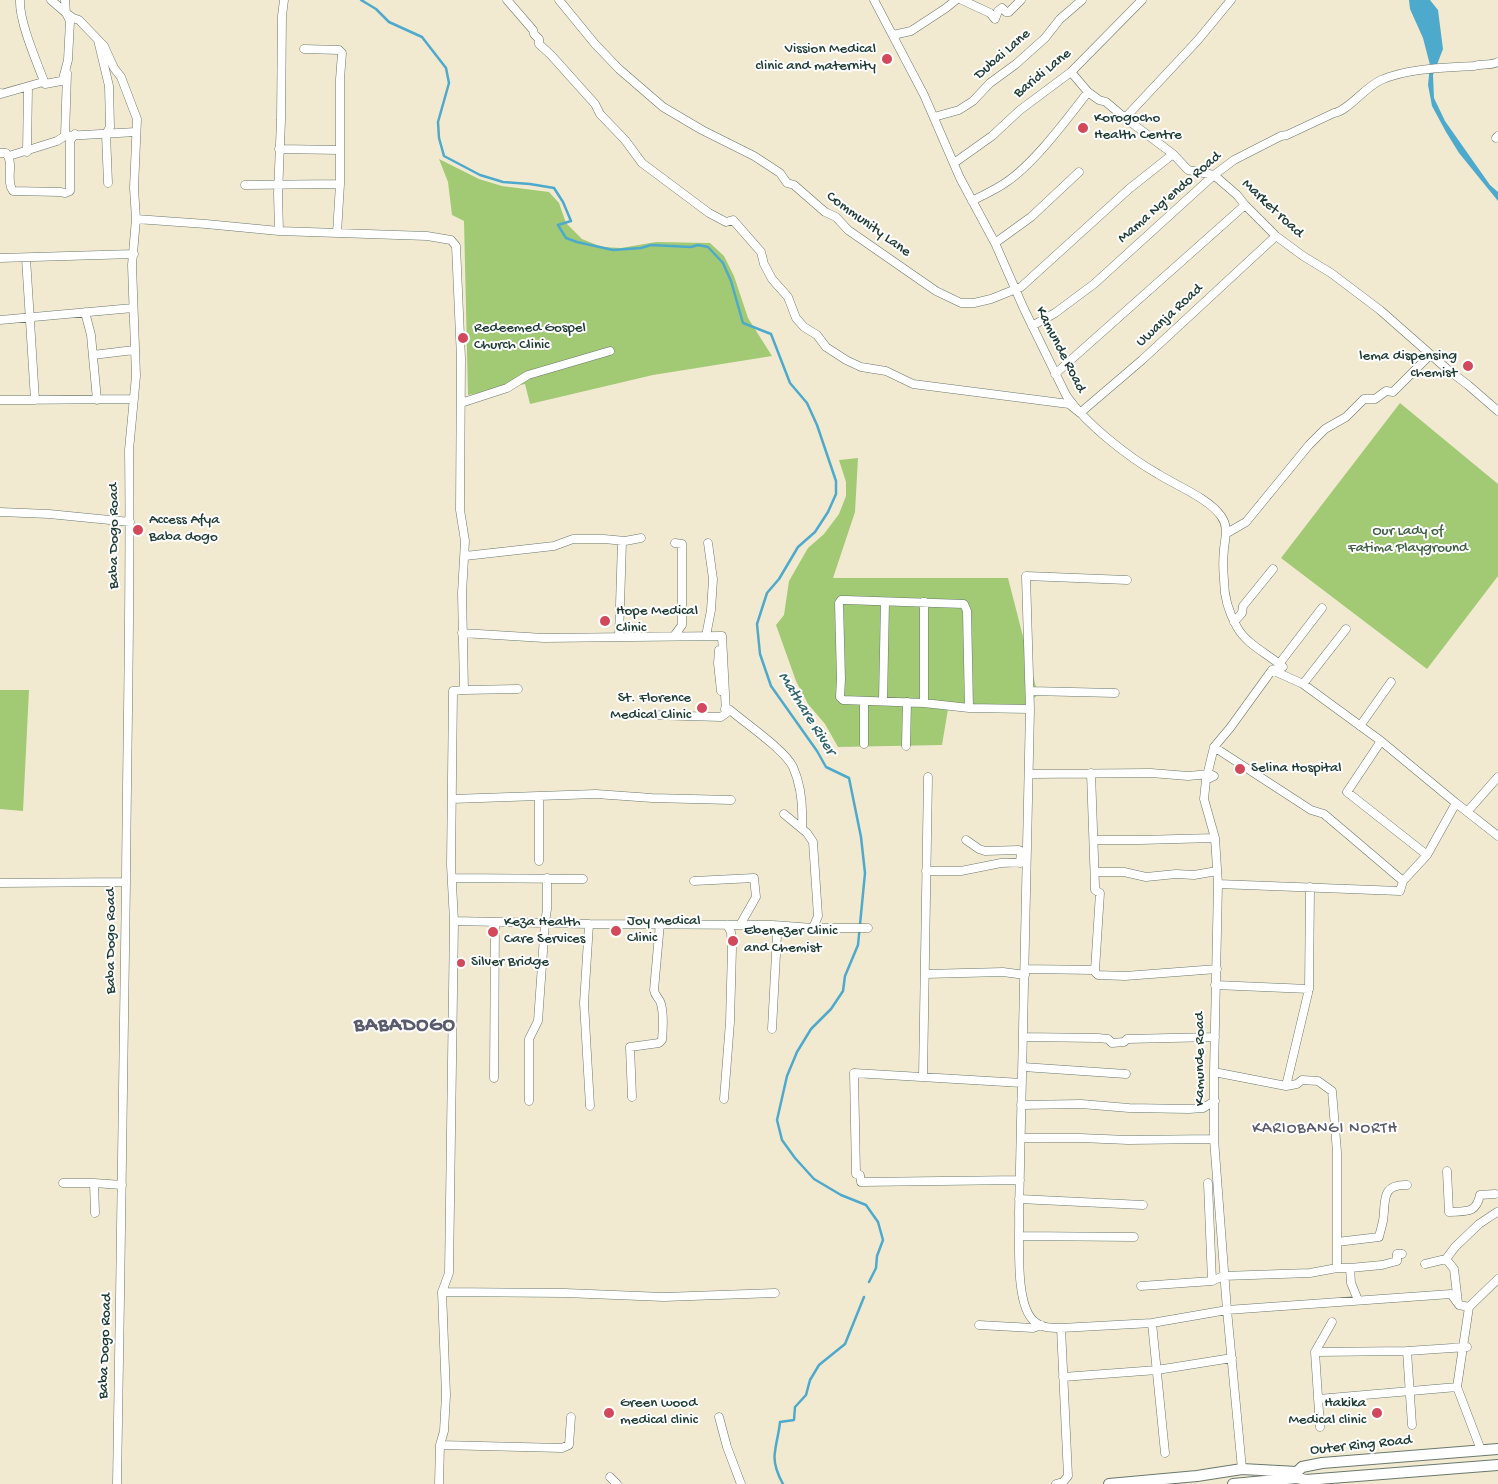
<!DOCTYPE html>
<style>
body{margin:0}
canvas{display:block;background:#f2e9d1}
</style>
<canvas width="1498" height="1484"></canvas>
<script>
const g = document.querySelector('canvas').getContext('2d');
g.lineJoin = 'round';
function fill(path, color) { g.fillStyle = color; g.fill(path, 'evenodd'); }
function strokePath(path, color, width, dash) { g.strokeStyle = color; g.lineWidth = width; g.lineCap = dash ? 'butt' : 'round'; g.setLineDash(dash || []); g.stroke(path); }
function label(font, color, halo, rows, align = 'center') {
  g.font = font + ' "Gochi Hand",sans-serif'; g.lineWidth = 4; g.setLineDash([]); g.textBaseline = 'middle'; g.strokeStyle = halo; g.fillStyle = color; for (const [text, x, y, turn = 0] of rows) {
    g.save(); g.translate(x, y); g.rotate((+turn || 0) * Math.PI / 180); g.textAlign = isNaN(turn) ? turn : align; if (halo) g.strokeText(text, 0, 0); g.fillText(text, 0, 0); g.restore();
  }
}
const green = new Path2D(`
 M439,159L479,179L502,186L549,192L559,203L566,223L582,239L602,247L621,248L656,242L710,243L724,256L734,276L748,318L772,356L653,375L530,404L525,384L468,395L464,221L452,215L448,182Z
 M1400,403L1498,484V576L1427,669L1281,558Z
 M858,458L855,512L833,578H1008L1038,695L1016,711L949,703L942,745L838,747L825,724L808,704L796,681L776,625L784,615L789,581L808,548L824,534L839,514L846,496V482L839,460Z
 M0,690H29L23,811L0,809Z`);
const water = new Path2D(`
 M1409,0H1430L1438,10L1443,49L1433,75L1434,98L1445,121L1490,185L1498,192V201L1459,153L1446,132L1432,106L1428,85L1430,65L1423,38L1410,9Z`);
const stream = new Path2D(`
 M361,0L376,9L389,22L422,37L446,68L449,83L438,122L439,138L444,156L480,175L503,182L530,184L554,188L563,202L571,221L558,225L566,238L577,242L613,250L641,248L651,245L691,247L698,245L708,247L723,263L731,281L743,323L771,334L790,383L807,403L817,425L836,481V494L828,512L815,532L798,547L779,579L767,593L757,624L760,654L771,686L817,751L826,767L849,778L861,837L865,873L858,945L845,976L843,991L831,1009L811,1029L797,1052L787,1076L777,1120L782,1140L795,1158L814,1179L841,1195L866,1205L878,1222L883,1240L877,1256L876,1268L869,1282
 M783,1484C778,1475 773,1462 775,1452C776,1442 779,1433 780,1422L794,1420L795,1407L806,1395L810,1380L819,1365L845,1344L864,1297`);
const minor = new Path2D(`
 M20,0C19,22 37,62 45,84
 M65,0L66,13L73,18L79,20L104,46L114,68L121,77L137,119L134,188L136,219L132,265L136,376L129,450C131,594 127,738 126,881C124,1082 120,1283 117,1484
 M507,0L533,30L534,34L539,39V44L551,55L595,104L600,114L625,140L642,163L709,213L726,222L733,220L761,252L764,264L772,279L788,297L796,318L804,327L817,335L826,347L846,360L861,367L886,371L913,384L1069,404L1080,413L1142,360L1276,236
 M559,0L595,44L619,69L663,107L702,130L754,156L780,173L787,183L794,185L825,212L836,217L848,230L936,291L961,303H974L991,299L1021,287L1129,189L1173,154
 M874,0L924,95L960,178L995,243L1024,309L1066,395C1085,423 1128,457 1158,474C1177,486 1208,498 1221,516C1229,527 1225,538 1224,549C1223,559 1223,570 1224,580C1224,596 1229,613 1237,627C1246,644 1268,654 1283,667L1272,670L1303,684L1381,741L1456,803L1498,836
 M962,0L990,13L995,19L998,11L1002,8L1006,12H1009L1021,0
 M893,35L911,31L946,8L956,0
 M98,40L109,86L110,127L106,134L108,183
 M304,49L339,50L342,53L340,79V184L337,233
 M1071,72L1088,92L1099,100L1106,102L1125,118L1173,154L1188,170L1214,175L1237,195L1245,205L1276,236L1303,256L1331,273L1380,310L1447,369L1468,385L1498,411
 M0,93L1,94L43,82L45,84L61,81L63,79L68,60L70,21L66,13L51,0
 M934,117L959,110L973,101L990,83L1016,64L1045,38L1060,19L1082,0
 M1125,118L1198,40L1231,0
 M65,136L67,73
 M1496,138L1498,136
 M279,149L340,150
 M27,152L28,87
 M0,153H6C15,164 5,180 13,191L60,192L65,193L70,191V141L75,134
 M9,156L57,141L65,136L136,132
 M954,163L992,136L1020,110L1071,72L1142,0
 M245,185L340,184
 M972,201C983,195 995,190 1005,183C1034,164 1067,119 1088,92
 M136,219L206,224L279,231L278,194L281,120L282,16L284,0
 M279,231L427,236L451,240L456,246L461,358L460,510L465,541L462,593L464,690L453,691L451,865L454,921L449,1273L442,1292L446,1395L444,1431L440,1445L439,1484
 M995,243L1031,217L1079,172
 M0,258L134,254
 M26,258L35,400
 M85,312L91,335L97,400
 M0,320L133,308
 M1032,326L1055,313L1094,284L1214,175L1234,160L1281,136L1287,135L1334,113C1348,111 1365,87 1381,80C1409,68 1444,68 1474,66C1483,63 1490,66 1498,62
 M93,355L134,350
 M1055,374L1245,205
 M0,400L134,399
 M461,403L507,388L528,375L610,351
 M0,512L49,514L130,522
 M1227,533L1246,522L1309,445L1325,429L1346,417L1364,399H1375L1386,391L1393,392L1427,358L1426,351
 M465,556L554,546L573,539H604L625,541L641,538
 M924,602V703
 M1234,622L1242,613L1243,606L1273,569
 M462,633L544,638L722,636L726,713
 M674,636L682,625V544L675,543
 M706,636L711,610L713,579L708,543
 M619,637L622,541
 M719,650L718,663L721,691
 M1279,664L1322,608
 M1303,684L1346,629
 M464,690L518,689
 M1030,691L1115,693
 M883,701L885,602
 M969,708L967,611L964,604L845,600H841L839,603L841,679L840,697L843,700L924,703L969,708L1030,709L1019,1213C1020,1239 1014,1306 1035,1322C1042,1328 1051,1328 1061,1328L1068,1476L1063,1482L1056,1484
 M725,709L726,713L730,710C745,723 785,750 793,767C801,785 803,808 802,827
 M1030,709L1026,576L1127,580
 M652,715L721,717L729,711
 M1360,726L1391,682
 M1381,741L1347,792L1427,855
 M864,744V701
 M906,746L907,702
 M1214,747L1311,810L1324,814L1403,881
 M1091,773L1095,886V890L1100,893L1095,970
 M1030,774L1151,773L1188,776L1210,774L1214,776L1206,780
 M452,799L596,794L652,798L731,800
 M1467,812L1498,777
 M784,814L807,833L813,842L818,916L813,928
 M966,840L979,849L985,851L1019,850L1021,851L1020,863
 M1094,840H1140L1215,838
 M539,861V796
 M926,871H961L1001,863L1026,862
 M1095,872H1124L1146,877L1176,874L1194,875L1217,871
 M452,878L583,879
 M694,881L754,878L756,897L740,925
 M0,883L126,882
 M1218,884L1400,891L1403,881L1427,855L1456,803
 M454,921L589,924L773,925L813,928H868
 M589,924L584,1003L590,1106
 M1025,969L1095,970V972L1098,975L1125,976L1217,969
 M925,974L1003,972L1025,975
 M1215,985L1309,989
 M772,1029L777,935L773,925
 M1023,1037L1098,1038L1108,1039L1112,1043L1124,1042L1127,1039L1215,1037
 M1023,1067L1126,1074
 M1214,1072L1286,1086L1297,1084L1302,1080L1318,1081L1332,1091L1337,1152V1268H1350L1351,1283L1358,1300
 M923,1077L928,777
 M494,1078L495,922
 M1286,1086L1309,989L1310,887
 M632,1097L630,1047L659,1043L662,1040C663,1029 664,1015 661,1004C660,998 655,997 654,990L660,923
 M724,1099L730,1022L732,948L731,932L727,925
 M529,1101V1039L538,1021L545,923L547,909V878
 M1021,1105L1081,1104L1129,1108L1189,1109L1203,1108L1215,1101
 M1021,1138H1080L1128,1140L1214,1139
 M1447,1171L1449,1212C1466,1211 1476,1214 1480,1195L1495,1194
 M1020,1180L861,1182L860,1175L856,1174L854,1073L1022,1083
 M63,1183H94
 M1208,1183L1212,1281
 M1019,1199L1143,1205
 M95,1213L94,1183L122,1185
 M1020,1236L1134,1237
 M1337,1242L1379,1237C1380,1232 1382,1226 1383,1221C1386,1202 1380,1184 1407,1185
 M1446,1259L1454,1269L1458,1303
 M1425,1264L1446,1259L1455,1247L1479,1224L1497,1212
 M1350,1268L1382,1265L1397,1261V1254H1402
 M1141,1286L1212,1281L1223,1276L1310,1273L1337,1268
 M442,1292L565,1293L664,1297L775,1293
 M1469,1307L1457,1387L1481,1450
 M1152,1323L1165,1453
 M979,1325L1033,1328L1041,1325
 M1061,1328L1152,1323L1227,1310L1451,1294L1459,1305L1469,1307L1498,1279
 M1407,1351L1412,1425
 M1315,1352L1407,1351L1467,1347
 M1063,1377L1157,1370L1232,1358
 M1318,1399L1457,1387
 M719,1417L727,1447L741,1484
 M1320,1427L1315,1352L1332,1322
 M440,1445L562,1448L569,1445L571,1417
 M1242,1469L1227,1310L1214,1139V1072L1218,884L1215,838L1204,799L1206,780L1214,747L1230,728L1272,670
 M610,1477L617,1484`);
const major = new Path2D(`
 M1109,1484L1197,1476L1242,1469L1297,1472L1302,1467L1322,1463L1498,1449
 M1233,1484L1297,1478L1306,1480L1498,1465`);
const markers = [
 [887,59,6,"#d1495b"],
 [1083,128,6,"#d1495b"],
 [463,338,6,"#d1495b"],
 [1468,366,6,"#d1495b"],
 [138,530,6,"#d1495b"],
 [605,621,6,"#d1495b"],
 [702,708,6,"#d1495b"],
 [1240,769,6,"#d1495b"],
 [616,931,6,"#d1495b"],
 [493,932,6,"#d1495b"],
 [733,941,6,"#d1495b"],
 [461,963,5,"#d1495b"],
 [609,1413,6,"#d1495b"],
 [1377,1413,6,"#d1495b"]
];
const poiNames = [
 ["Vission Medical",876,50,"right"],
 ["clinic and maternity",876,67,"right"],
 ["Korogocho",1094,119],
 ["Health Centre",1094,136],
 ["Redeemed Gospel",474,329],
 ["Church Clinic",474,346],
 ["lema dispensing",1457,357,"right"],
 ["chemist",1457,374,"right"],
 ["Access Afya",149,521],
 ["Baba dogo",149,538],
 ["Hope Medical",616,612],
 ["Clinic",616,629],
 ["St. Florence",691,699,"right"],
 ["Medical Clinic",691,716,"right"],
 ["Selina Hospital",1251,769],
 ["Joy Medical",627,922],
 ["Clinic",627,939],
 ["Keza Health",504,923],
 ["Care Services",504,940],
 ["Ebenezer Clinic",744,932],
 ["and Chemist",744,949],
 ["Silver Bridge",471,963],
 ["Green wood",620,1404],
 ["medical clinic",620,1421],
 ["Hakika",1366,1404,"right"],
 ["Medical clinic",1366,1421,"right"]
];
const streetNames = [
 ["Dubai Lane",1003,55,-41],
 ["Baridi Lane",1043,74,-39],
 ["Mama Ng'endo Road",1170,198,-41],
 ["Market road",1272,209,43],
 ["Community Lane",868,225,36],
 ["Uwanja Road",1170,316,-43],
 ["Kamunde Road",1060,350,63],
 ["Baba Dogo Road",115,536,-90],
 ["Baba Dogo Road",112,941,-90],
 ["Kamunde Road",1201,1059,-90],
 ["Baba Dogo Road",106,1346,-88],
 ["Outer Ring Road",1361,1446,-6]
];
const parkNames = [
 ["Our Lady of",1408,532],
 ["Fatima Playground",1408,549]
];
const waterNames = [
 ["Mathare River",806,714,58]
];
const neighbourhoodNames = [
 ["KARIOBANGI NORTH",1325,1130]
];
const districtNames = [
 ["BABADOGO",405,1027]
];
fill(green, '#a2ca75');
fill(water, '#4eaacc');
strokePath(stream, '#4eaacc', 2.5);
strokePath(minor, '#69796b', 9);
strokePath(major, '#69796b', 12);
strokePath(minor, '#fff', 8);
strokePath(major, '#fff', 10);
for (const [x, y, r, color] of markers) { const dot = new Path2D(); dot.arc(x, y, r, 0, 2 * Math.PI); g.fillStyle = color; g.fill(dot); strokePath(dot, '#fff', 2); }
label('15px', '#1f3d34', '#fff', poiNames, 'left');
label('15px', '#1f3d34', '#fff', streetNames);
label('15px', '#406044', '#fff', parkNames);
label('italic 16px', '#2f6369', '#fff', waterNames);
g.letterSpacing = '1px';
label('16px', '#5a5c6c', '#fff', neighbourhoodNames);
g.letterSpacing = '0px';
g.letterSpacing = '1px';
label('bold 20px', '#5a5c6c', '#fff', districtNames);
g.letterSpacing = '0px';
</script>
